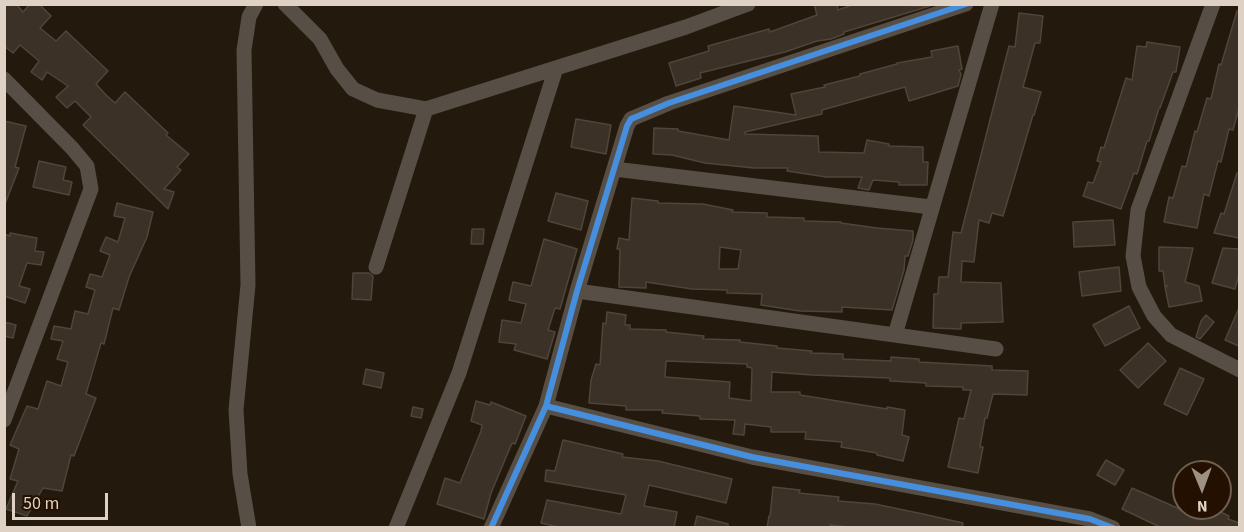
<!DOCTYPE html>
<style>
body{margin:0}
#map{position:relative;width:1244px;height:532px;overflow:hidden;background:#23190d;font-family:"Source Sans 3",sans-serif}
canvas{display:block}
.frame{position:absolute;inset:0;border:6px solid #dfd2c4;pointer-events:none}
.north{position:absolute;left:1172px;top:460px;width:60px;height:60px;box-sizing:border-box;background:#231000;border:2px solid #6e5e4e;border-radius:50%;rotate:179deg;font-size:16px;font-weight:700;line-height:24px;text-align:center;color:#dfd2c4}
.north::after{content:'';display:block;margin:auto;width:21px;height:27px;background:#9d9184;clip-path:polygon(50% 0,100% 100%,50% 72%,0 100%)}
.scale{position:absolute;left:12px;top:493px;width:96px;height:27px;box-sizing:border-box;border:3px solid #dfd2c4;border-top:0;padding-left:8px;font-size:18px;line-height:21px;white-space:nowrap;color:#dfd2c4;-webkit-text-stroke:4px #231000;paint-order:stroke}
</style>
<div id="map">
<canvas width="1244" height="532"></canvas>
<div class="frame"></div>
<div class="north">N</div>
<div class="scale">50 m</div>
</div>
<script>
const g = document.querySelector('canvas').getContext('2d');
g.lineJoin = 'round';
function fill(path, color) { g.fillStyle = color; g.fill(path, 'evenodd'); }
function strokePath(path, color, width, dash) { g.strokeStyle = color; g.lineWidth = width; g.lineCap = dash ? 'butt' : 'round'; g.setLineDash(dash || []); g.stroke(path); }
const building = new Path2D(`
 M4,4H16L23,12L30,4H39L51,16L40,28L56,41L66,31L108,71L96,84L106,95L115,103L125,92L168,133L166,135L189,154L177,167L181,170L164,189L174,192L168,209L83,125L91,117L75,101L67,108L56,97L68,86L47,72L42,80L31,72L39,61L20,45L13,53L4,46Z
 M814,4H837L838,10L855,4L930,6L844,32V34L831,39L817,41L785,52L700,73L701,78L676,86L669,63L709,51L708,46L769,29L770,32L817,15Z
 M1237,11H1239V108L1233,130L1229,129L1221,162L1218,161L1209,196L1204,194L1197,228L1164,222L1169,197L1173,198L1182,166L1186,167L1195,131L1197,132L1207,98L1211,99L1219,64L1221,65Z
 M1019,13L1043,16L1040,43H1035L1023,87L1041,92L1034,115H1033L1003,216L992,213L989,223L979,220L974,262L962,261L961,282L1001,283L1003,322L961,323V329L933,328L934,294H938L939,277H948L953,232L961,233L1009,46L1015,47Z
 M1147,42L1180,47L1176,72H1173L1160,108H1159L1149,141H1147L1137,174L1134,173L1121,209L1083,196L1088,182L1093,183L1101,162L1097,161L1101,147L1104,148L1126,78L1132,80L1137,46L1146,47Z
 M958,46L962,69L959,70L961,74L958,86L909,101L905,87L822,110V114L745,132V134L818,136L819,152L864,153L867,140L889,144V146L923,147V162H928L927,185H899V182L873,180L869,190L858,188L862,177H826L787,171L788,168H754L705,163L672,155L653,154L654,128L678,129V131L729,140L734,106L796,115L791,94L825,87L824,85L860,76V74L897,64V63L932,57L931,51Z
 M576,119L611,125L606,154L571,147Z
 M4,121L26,126L15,167L19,168L5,204Z
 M39,161L66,167L63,180L72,182L69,195L33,187Z
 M1237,173H1239V238L1214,233L1221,213L1224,214Z
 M556,193L588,201L581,230L548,221Z
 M632,198L658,201V203L703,204L733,210L732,212L767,213V217L804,218V221L841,222V223L877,228L913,231V240L908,256H905L904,270L892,310L842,307V312L800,311L761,305L762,294L727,293V290L692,289L646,282V288L619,287L620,249H617L619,238L629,240ZM720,247L741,250L738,269H719Z
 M117,203L153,212L147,237L129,277L119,310L113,308L104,344L101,343L86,394L96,398L74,456L71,455L62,491L43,488L27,516L6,509L18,481L10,479L19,449L10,445L27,406L38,409L47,381L61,386L68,362L57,359L63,341L51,339L54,326L71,329L75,311L88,314L95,290L86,287L90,274L102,277L110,255L100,251L106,237L118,242L125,218L114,216Z
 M1113,220L1115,245L1074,247L1073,222Z
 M472,229H484L483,244H471Z
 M10,233L37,238L35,251L44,252L41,265L27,263L19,286L30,289L25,303L4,296V234L10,236Z
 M544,239L577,249L560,309L555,308L548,330L555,332L547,359L514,350L516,344L499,342L502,320L521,323L526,304L509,300L513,282L531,286Z
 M1159,247L1193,248L1185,282L1199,286L1202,301L1169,307L1165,287L1168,286H1165L1163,271H1159Z
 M1223,248L1239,249V274L1235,289L1212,283Z
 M1119,267L1121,291L1082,296L1079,272Z
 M353,273H369L373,276L371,300L352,299Z
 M1129,306L1140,328L1105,346L1093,325Z
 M1239,308V346L1225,340Z
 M607,312L626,315L625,325H630V329L666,330V332L704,336L703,339L740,340V342L777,346V348L812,351L811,353L843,354V359L891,361V357L919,359V362L992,366V370L1028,371L1027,395L993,394L987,418H985L980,447H983L978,473L948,467L959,418L964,419L971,390H963V387L926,386V383L890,381V378L812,375L772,372L771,392H800V395L887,409V407L905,410L902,435L909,437L903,461L877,455V453L841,447L842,442L805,439L806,432H771V427L745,424L744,435L733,434L735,420L700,419V416L662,413L663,410H626V406L589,403L591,380L596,364L600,365L603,323L606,324ZM666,361L747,364V367L752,368L751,401L729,398L730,382L665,377Z
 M1206,315L1214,322L1200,339L1196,337L1201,321Z
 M4,322L16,325L13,338L4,336Z
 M1148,343L1166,361L1138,388L1120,370Z
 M1180,368L1204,379L1187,415L1164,404Z
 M366,369L384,373L381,388L363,384Z
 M476,401L490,405L491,402L526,416L515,444L512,443L491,493L484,519L437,504L445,478L460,483L481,431L482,425L471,421Z
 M413,407L423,409L421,418L411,416Z
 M563,440L623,454L622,457L658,461L732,479L726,503L649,485L644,506L677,512L674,528H562L541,523L547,500L621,514L626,495L545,481L546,470L555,471Z
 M1106,460L1124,470L1115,485L1097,475Z
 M773,487L800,490L799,493L839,497L838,501L875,504L923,514L963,523L962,528H859L830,525V528H767L769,516H770Z
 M1132,488L1200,518L1204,508H1212L1229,516L1228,519L1239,523V528H1162L1122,509Z
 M697,516L728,524V528H694Z`);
const minor = new Path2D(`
 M285,4L320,39L337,69L353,89L377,100L426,109L556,68
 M1213,4L1138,210L1133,256L1139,287L1154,316L1171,335L1240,370
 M4,79L72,148L87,166L91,189L4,420
 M614,169L931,207
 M376,267L426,109
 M577,291L996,349
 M895,335L992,4
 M546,406L752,457L1090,519L1113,528
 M249,528L240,474L236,410L248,285L244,50L249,17L256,4
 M396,528L459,373L556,68L686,27L748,4
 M491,528L546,406L577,291L627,126L631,119L669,103L966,4`);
const cycleway = new Path2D(`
 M546,406L752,457L1090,519L1113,528
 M491,528L546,406L577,291L627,126L631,119L669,103L966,4`);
fill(building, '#3b3127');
strokePath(building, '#4f453b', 1.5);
strokePath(minor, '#574f45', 15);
strokePath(cycleway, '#468fdf', 6);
</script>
